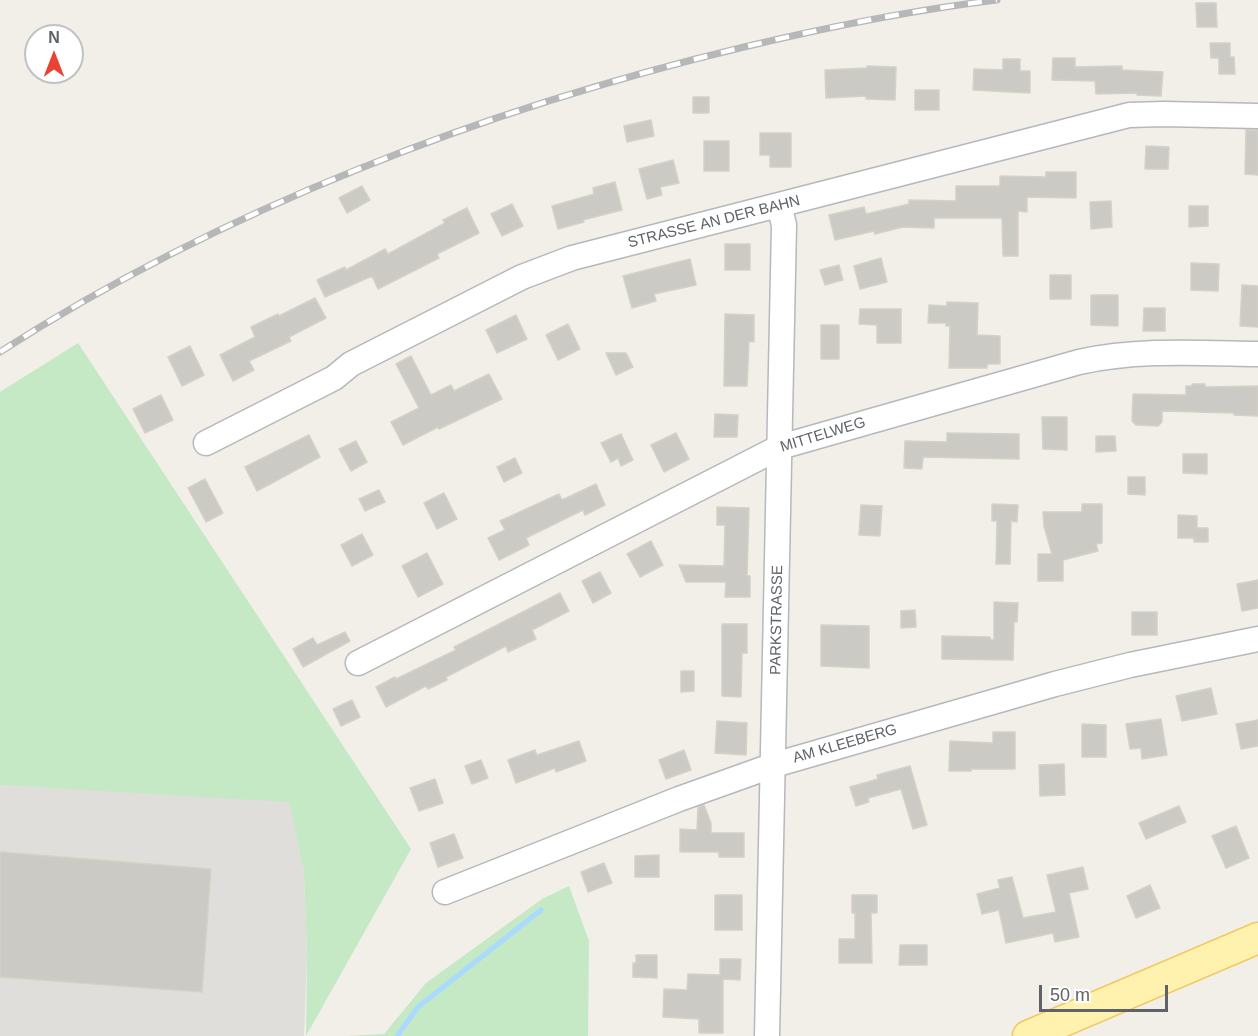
<!DOCTYPE html>
<style>
body{margin:0}
#map{position:relative;width:1258px;height:1036px;overflow:hidden;background:#f1efe8;font-family:Helvetica,sans-serif}
canvas{display:block}
.north{position:absolute;left:24px;top:24px;width:60px;height:60px;box-sizing:border-box;background:#fff;border:2px solid #bfc1c3;border-radius:50%;rotate:0deg;font-size:16px;font-weight:700;line-height:24px;text-align:center;color:#5f6368}
.north::after{content:'';display:block;margin:auto;width:21px;height:27px;background:#ea4335;clip-path:polygon(50% 0,100% 100%,50% 72%,0 100%)}
.scale{position:absolute;left:1039px;top:985px;width:129px;height:27px;box-sizing:border-box;border:3px solid #5f6368;border-top:0;padding-left:8px;font-size:18px;line-height:21px;white-space:nowrap;color:#5f6368;-webkit-text-stroke:4px #fff;paint-order:stroke}
</style>
<div id="map">
<canvas width="1258" height="1036"></canvas>
<div class="north">N</div>
<div class="scale">50 m</div>
</div>
<script>
const g = document.querySelector('canvas').getContext('2d');
g.lineJoin = 'round';
function fill(path, color) { g.fillStyle = color; g.fill(path, 'evenodd'); }
function strokePath(path, color, width, dash) { g.strokeStyle = color; g.lineWidth = width; g.lineCap = dash ? 'butt' : 'round'; g.setLineDash(dash || []); g.stroke(path); }
function label(font, color, halo, rows, align = 'center') {
  g.font = font + ' Helvetica,sans-serif'; g.lineWidth = 4.5; g.setLineDash([]); g.textBaseline = 'middle'; g.strokeStyle = halo; g.fillStyle = color; for (const [text, x, y, turn = 0] of rows) {
    g.save(); g.translate(x, y); g.rotate((+turn || 0) * Math.PI / 180); g.textAlign = isNaN(turn) ? turn : align; if (halo) g.strokeText(text, 0, 0); g.fillText(text, 0, 0); g.restore();
  }
}
const industrial = new Path2D(`
 M0,785L289,801L304,873L307,955L304,1036H0Z`);
const green = new Path2D(`
 M78,343L411,849L306,1036L307,955L304,873L289,802L0,785V392Z
 M569,886L589,941L588,1036H346L384,1034L426,983L542,899Z`);
const stream = new Path2D(`
 M397,1036L418,1007L541,910`);
const building = new Path2D(`
 M1196,3H1216L1217,27H1197Z
 M1210,43H1230V57H1234L1235,74H1219V58H1211Z
 M1053,58H1075V67L1122,66V70L1163,72L1161,96L1137,95V93L1096,94L1095,81L1052,80Z
 M1003,59H1020V71H1030V93L973,90L974,69L1003,70Z
 M867,66L896,67L895,100L866,99V96L826,98L825,70L867,68Z
 M915,90H939V110H915Z
 M693,97H709V113H693Z
 M651,120L654,136L627,142L624,126Z
 M1246,130H1258V175L1245,174Z
 M760,133H791V167H770V155H760Z
 M704,141H729V171H704Z
 M1146,146L1169,147L1168,169H1145Z
 M673,160L679,183L660,187L662,195L647,199L639,169Z
 M1046,172H1076V198L1027,197V212L1018,211V256H1003L1002,218H934V228L903,227L875,234L874,231L835,240L829,215L864,207L866,214L909,204V200L956,201V186H1000V176L1046,177Z
 M615,182L622,210L583,220L584,222L558,229L552,206L594,194L593,188Z
 M362,186L370,200L347,213L339,198Z
 M1111,201L1112,227L1091,229L1090,202Z
 M512,204L523,226L502,236L491,214Z
 M1189,206H1208V226L1189,227Z
 M467,208L479,233L437,254L439,258L378,289L372,276L325,297L317,280L345,267L346,270L385,249L388,254L445,223L443,220Z
 M725,244H750V270H725Z
 M881,258L887,282L860,289L854,266Z
 M690,259L696,285L654,294L656,301L632,308L623,276Z
 M1191,263L1219,264L1218,291L1191,290Z
 M839,265L843,280L825,285L820,270Z
 M1050,275H1071V299H1050Z
 M1242,285L1258,286V327L1240,326Z
 M1091,295H1118V326L1091,325Z
 M315,298L326,318L289,337L291,341L249,361L254,370L233,381L220,355L255,337L251,327L278,314L279,316Z
 M947,302L978,303L977,335L1000,336V364H987V368H949L950,326H946V323H928L929,305L947,306Z
 M1144,308H1165V331H1143Z
 M860,309H901V343H877V325L859,324Z
 M725,314L754,315V342L749,341L747,386H724Z
 M516,315L527,339L497,353L486,330Z
 M568,324L580,349L558,360L546,335Z
 M821,325H839V359H821Z
 M190,346L204,375L182,386L168,357Z
 M606,353H626L633,367L616,375Z
 M411,356L431,395L451,385L454,391L489,374L502,399L439,429L438,427L403,445L391,422L419,408L396,364Z
 M1192,384H1205V387L1258,386V416L1234,415V413L1162,411V422L1158,426L1136,425L1132,421L1133,394L1186,395V386H1192Z
 M161,395L173,420L145,433L133,409Z
 M715,414L738,415L737,437H714Z
 M1042,417H1067V450L1043,449Z
 M676,433L689,459L664,472L651,445Z
 M947,433L1019,434V459L923,457L922,469L904,468L905,441L947,442Z
 M621,434L633,460L621,466L618,458L611,462L601,443Z
 M309,435L320,457L257,491L245,467Z
 M1096,436H1115L1116,451L1096,452Z
 M356,441L367,462L351,471L339,449Z
 M1183,454H1207V474L1183,473Z
 M515,458L522,473L504,482L497,467Z
 M1128,477H1145V495L1128,494Z
 M205,479L223,513L206,522L188,488Z
 M596,484L605,505L585,515L583,510L526,538L529,545L499,560L488,538L505,530L500,521L559,494L562,500Z
 M379,490L385,502L365,511L359,499Z
 M444,493L457,519L437,529L424,503Z
 M992,504L1018,505L1017,522L1011,521L1010,564H996L997,521H992Z
 M1082,504H1102V543L1096,544L1098,551L1063,560V581H1038V554H1052L1044,526L1043,512H1082Z
 M861,505L882,506L880,536L859,535Z
 M717,507L749,508L747,576H750V597H725L726,582H686L679,565L724,566L725,525H717Z
 M1178,515L1197,516V528H1208V542H1194V538H1178Z
 M362,534L373,555L352,566L341,545Z
 M651,541L663,565L640,577L627,554Z
 M427,553L443,584L418,597L402,566Z
 M600,572L611,593L593,603L582,581Z
 M1258,580V608L1242,611L1237,584Z
 M560,593L569,611L532,630L536,639L508,652L506,646L446,677L447,680L428,689L426,686L386,707L376,687L395,677L396,679L456,650L454,647Z
 M994,602L1018,603L1017,622H1014L1013,660L942,659V636L990,637L991,640H994Z
 M915,610L916,627L901,628V611Z
 M1132,612H1157V635H1132Z
 M722,624H747V653H742L741,697L722,696Z
 M821,625L869,626V668L821,666Z
 M345,632L350,641L303,667L293,649L313,638L317,645Z
 M681,671H694V691L681,692Z
 M1211,688L1217,714L1182,721L1176,696Z
 M352,700L360,717L341,726L333,709Z
 M1161,719L1167,755L1142,759L1141,748L1130,749L1126,724Z
 M1258,720V746L1241,749L1236,724Z
 M717,721L747,723L746,755L715,753Z
 M1082,724L1106,725V757H1082Z
 M993,732H1015V769H971V771H949L950,741L993,743Z
 M579,741L586,761L556,772L555,768L516,783L508,760L535,750L537,755Z
 M684,750L691,770L666,779L659,760Z
 M481,760L488,778L472,784L465,766Z
 M1064,764L1065,795L1040,796L1039,765Z
 M910,766L927,825L913,829L901,789L868,798L869,802L856,806L850,787L878,779L877,775Z
 M435,779L443,803L419,811L410,788Z
 M704,805L711,823V833H744V857H719V852H680V829L697,830L698,807Z
 M1179,806L1186,822L1146,839L1139,823Z
 M1236,826L1249,858L1226,868L1212,836Z
 M454,834L463,858L438,867L430,843Z
 M0,852L211,869L202,992L0,977Z
 M659,855V877H635V856Z
 M604,863L612,883L588,892L581,872Z
 M1083,867L1088,889L1069,893L1079,937L1055,942L1053,933L1006,943L999,910L982,914L977,894L1000,888L998,880L1012,877L1023,918L1056,912L1047,875Z
 M1150,885L1160,908L1136,918L1127,896Z
 M715,895H742V930H715Z
 M852,895H877V913H871L872,963H839V939H855V913H852Z
 M900,945H927V965H899Z
 M636,955H657V978L633,977V963H636Z
 M720,959H741L740,980L723,979V1033H699V1019L663,1017L664,989L687,990L688,974L720,975Z`);
const minor = new Path2D(`
 M206,443L334,378L351,364L522,277L572,258L1129,115L1164,114L1258,116
 M358,663L780,447L1079,362C1138,349 1198,353 1258,354
 M445,892L679,799L774,765L1055,684L1130,665L1258,639
 M767,1036L784,225L779,205`);
const major = new Path2D(`
 M1028,1036L1258,938`);
const rail = new Path2D(`
 M0,352C222,209 488,108 744,47C828,27 912,10 997,0`);
const streetNames = [
 ["STRASSE AN DER BAHN",714,222,-14],
 ["MITTELWEG",823,435,-17],
 ["PARKSTRASSE",777,620,-89],
 ["AM KLEEBERG",845,744,-16]
];
fill(industrial, '#e0deda');
fill(green, '#c5e8c5');
strokePath(stream, '#aadaff', 5);
fill(building, '#cccac5');
strokePath(building, '#d6d1c6', 1.5);
strokePath(minor, '#b5b8bc', 27);
strokePath(major, '#f2c960', 33);
strokePath(minor, '#fff', 24);
strokePath(major, '#fff2af', 30);
strokePath(rail, '#b6b7b8', 7);
strokePath(rail, '#fff', 4.5, [14]);
label('15px', '#5f6368', '#fff', streetNames);
</script>
